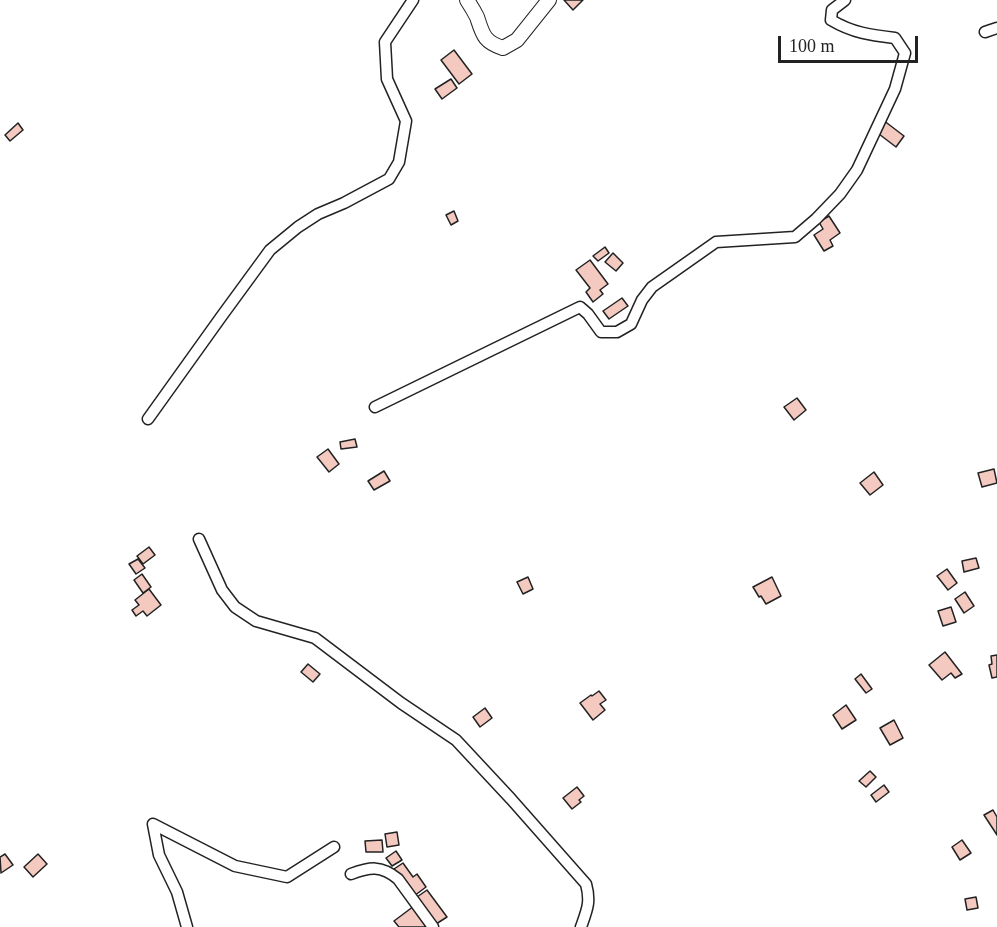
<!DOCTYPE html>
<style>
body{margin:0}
#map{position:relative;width:997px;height:927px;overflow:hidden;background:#fff;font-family:Georgia,serif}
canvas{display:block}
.scale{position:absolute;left:778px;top:36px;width:140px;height:27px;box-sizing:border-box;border:3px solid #222;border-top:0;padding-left:8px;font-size:18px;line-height:21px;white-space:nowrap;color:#222;-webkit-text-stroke:4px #fff;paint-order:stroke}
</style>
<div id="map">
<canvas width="997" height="927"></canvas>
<div class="scale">100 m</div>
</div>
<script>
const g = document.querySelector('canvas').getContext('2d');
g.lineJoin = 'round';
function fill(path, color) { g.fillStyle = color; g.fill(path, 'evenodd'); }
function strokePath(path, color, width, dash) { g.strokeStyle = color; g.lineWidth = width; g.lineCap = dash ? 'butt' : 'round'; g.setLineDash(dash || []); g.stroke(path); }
const building = new Path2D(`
 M564,0H583L573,10Z
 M454,50L472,74L459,84L441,60Z
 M451,79L457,88L442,99L435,89Z
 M883,120L904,136L896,147L875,131Z
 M18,123L23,130L10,141L5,135Z
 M454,211L458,221L451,225L446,215Z
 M829,216L840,233L830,240L833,246L824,251L814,235L823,229L819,222Z
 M605,247L609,253L598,261L593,256Z
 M613,253L623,263L616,271L605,262Z
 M590,260L608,284L600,290L603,294L593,302L586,292L590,288L576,270Z
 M622,298L628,306L609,319L603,311Z
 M797,398L806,410L794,420L784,407Z
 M355,439L357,447L341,449L340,442Z
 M328,449L339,464L329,472L317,457Z
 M994,469L997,483L982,487L978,473Z
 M384,471L390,481L374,490L368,481Z
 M874,472L883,485L870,495L860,483Z
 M149,547L155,555L143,564L137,556Z
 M976,558L979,568L964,572L962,561Z
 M138,559L145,568L136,574L129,564Z
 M947,569L957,583L948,590L937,576Z
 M142,574L151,587L143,593L134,580Z
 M528,577L533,589L523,594L517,582Z
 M772,577L781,596L766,604L761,596L759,597L753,587Z
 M149,589L161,605L147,616L143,611L136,616L132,610L139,605L135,600Z
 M965,592L974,606L964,613L955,599Z
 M951,607L956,622L943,626L938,611Z
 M945,652L962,674L955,678L951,673L942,680L929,665Z
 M997,655V677L992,678L989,665L992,664L991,656Z
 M308,664L320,674L313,682L301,672Z
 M861,674L872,689L866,693L855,679Z
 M599,691L606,700L600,704L605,710L593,720L580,703L591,695L592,696Z
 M846,705L856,720L842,729L833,715Z
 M485,708L492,718L480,727L473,717Z
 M894,720L903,738L890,745L880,728Z
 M870,771L876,777L866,787L859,781Z
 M884,785L889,792L876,802L871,795Z
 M577,787L584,796L579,800L581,802L572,809L563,798Z
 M993,810L997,817V835L984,815Z
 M397,832L399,845L387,847L385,834Z
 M382,840L383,852H366L365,841Z
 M962,840L971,853L960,860L952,847Z
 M396,851L402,860L392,866L386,858Z
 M5,854L13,865L1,873L0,857Z
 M38,854L47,864L33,877L24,867Z
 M403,863L413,877L417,874L426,887L414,896L394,869Z
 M427,890L447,917L436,924L417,897Z
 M976,897L978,908L967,910L965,899Z
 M414,906L427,925L424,927H399L394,921Z`);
const minor = new Path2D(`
 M985,32L997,28
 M375,407L580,307L588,314L601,332H617L631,324L642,300L652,287L716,242L795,237L816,219L840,194L857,170L895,89L905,53L895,38C870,35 853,33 831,20L832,10L845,0
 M148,419L221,317L270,250L298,227L318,214L344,203L389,179L399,162L406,121L387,79L385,42L413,0
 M199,539L222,590L235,607L256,621L315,638L401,703L456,740L511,799L586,884C591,902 587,910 581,927
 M351,874C370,867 381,865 398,879L433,927
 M187,927L177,892L159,855L153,824L235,866L287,877L334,847`);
const major = new Path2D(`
 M467,0C471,6 474,11 477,17C483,35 484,42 503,48L517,40L549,0`);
fill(building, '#f3c9c0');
strokePath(building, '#222', 1.5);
strokePath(minor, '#222', 13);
strokePath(major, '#222', 16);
strokePath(minor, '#fff', 10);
strokePath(major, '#fff', 14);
</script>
